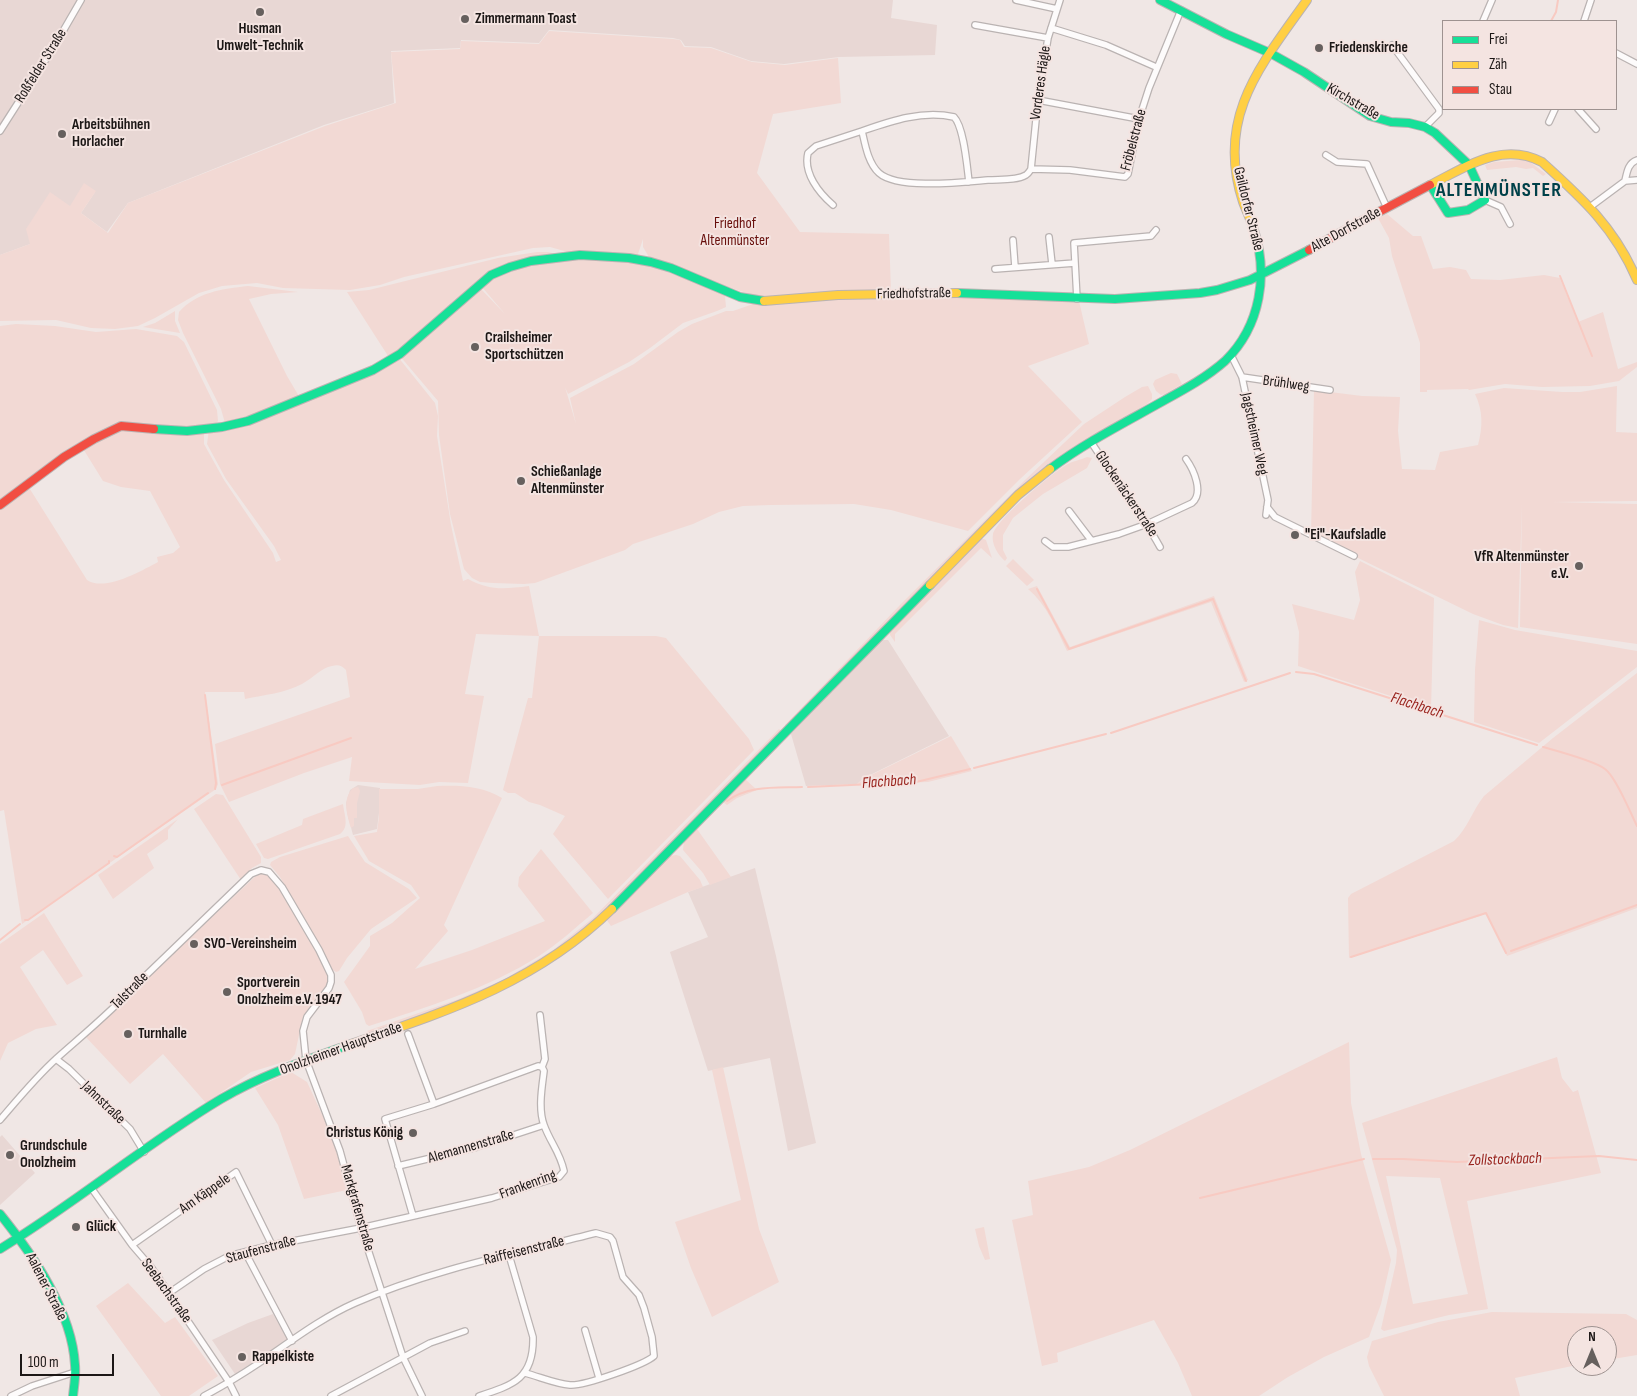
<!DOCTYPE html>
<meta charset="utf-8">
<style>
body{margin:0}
#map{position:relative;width:1637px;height:1396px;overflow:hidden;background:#f0e7e5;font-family:"Sofia Sans Condensed",sans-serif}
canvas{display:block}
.legend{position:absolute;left:1442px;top:20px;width:175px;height:90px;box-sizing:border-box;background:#f4e4e1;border:1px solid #9e9290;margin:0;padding:6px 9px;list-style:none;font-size:15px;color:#1c1716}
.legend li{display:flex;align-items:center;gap:10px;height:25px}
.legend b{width:25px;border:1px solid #9e9290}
.north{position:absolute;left:1567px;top:1326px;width:50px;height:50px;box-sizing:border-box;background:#f4e4e1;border:1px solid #9e9290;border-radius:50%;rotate:0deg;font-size:14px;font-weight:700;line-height:20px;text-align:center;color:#1c1716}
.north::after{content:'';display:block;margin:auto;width:18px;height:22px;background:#66605e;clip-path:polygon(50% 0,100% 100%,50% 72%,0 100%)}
.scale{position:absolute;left:20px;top:1354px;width:94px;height:22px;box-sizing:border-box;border:2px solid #1c1716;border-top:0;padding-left:6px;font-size:15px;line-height:18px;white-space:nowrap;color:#1c1716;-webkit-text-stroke:4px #f4e4e1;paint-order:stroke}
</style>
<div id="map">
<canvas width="1637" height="1396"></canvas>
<ul class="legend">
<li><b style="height:6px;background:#16e098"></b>Frei</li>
<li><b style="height:6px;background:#ffcf43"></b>Zäh</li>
<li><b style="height:6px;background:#f24e42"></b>Stau</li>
</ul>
<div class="north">N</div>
<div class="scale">100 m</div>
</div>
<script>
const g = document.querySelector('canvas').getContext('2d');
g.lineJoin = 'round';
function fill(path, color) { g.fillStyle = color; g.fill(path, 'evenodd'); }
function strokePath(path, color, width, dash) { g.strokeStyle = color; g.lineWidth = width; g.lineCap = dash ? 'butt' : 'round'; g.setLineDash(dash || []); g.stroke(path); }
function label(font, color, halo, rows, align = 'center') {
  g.font = font + ' "Sofia Sans Condensed",sans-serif'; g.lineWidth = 4; g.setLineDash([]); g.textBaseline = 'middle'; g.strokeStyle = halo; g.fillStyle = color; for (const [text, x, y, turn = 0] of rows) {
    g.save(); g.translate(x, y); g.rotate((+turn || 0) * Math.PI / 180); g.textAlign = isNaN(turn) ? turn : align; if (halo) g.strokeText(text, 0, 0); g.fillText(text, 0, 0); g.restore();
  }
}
const built = new Path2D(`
 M0,0H893L891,18L937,25L935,55L839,57L784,64L751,61L711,47L685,46L681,40L673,38L549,30L539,43L461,40L460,48L391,51L394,103L324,125L128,203L107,232L81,213L95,192L30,244L0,255Z
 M882,640H888L949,736L864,778L857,784L806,786L791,734Z
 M358,785L380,788L379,813L377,829L353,835L347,812L346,803L350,790Z
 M755,868L776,956L816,1143L788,1151L770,1058L708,1071L670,952L708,937L688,892Z
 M2,1135L35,1173L0,1205V1137Z
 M273,1314L288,1340L235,1374L212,1340L248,1323Z`);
const green = new Path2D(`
 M549,31L673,39L680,40L684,47L711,48L752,62L785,65L838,58L841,103L773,114L757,173L800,232L889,234L891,291L765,299L652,262L643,247V239L637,257L575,254L550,247L533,248L404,277L380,285L350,290L283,288L257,283L222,286L199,293L155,318L138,326L115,329L91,328L56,320L0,321V255L30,244L26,229L50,192L70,206L84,183L96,191L81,213L108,233L128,203L325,126L396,103L391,52L460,49L461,41L539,44Z
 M1521,160L1530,162L1546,174L1543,176L1533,168L1526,169L1516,167L1487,170L1485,165L1494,162Z
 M1387,214L1413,236H1421L1433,269L1450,267L1466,270L1471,279L1500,280L1544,275L1560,278L1578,322L1603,312L1618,369L1637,362V367L1619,381L1590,386L1542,387L1505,384L1469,390L1468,389L1427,390V392H1420V343L1392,256L1389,238L1378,218Z
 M537,252H548L561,255L500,268L390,359L347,292L369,290L498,258Z
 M597,257L639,262L700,284L725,296L726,307L717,311L683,323L650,348L629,362L568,394L565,387L576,424L570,398L634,364L678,332L692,324L726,311H733L756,303L833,298L932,296L1079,301L1089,344L1028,366L1082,422L1020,479L968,531L891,510L854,504L771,505L743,506L719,512L693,524L633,544L625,550L535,583L524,584L493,583L480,582L472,578L464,569L450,514L439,435L438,401L399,355L480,288L505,314L482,287L504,271L544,261Z
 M248,286L298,292L271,294L249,299L287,376L300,398L250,419L225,423L221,409L183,333L178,320L179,312C197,292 222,289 248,286Z
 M175,311V321L180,333L143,327L155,323Z
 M16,324L55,326L96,332L136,329L177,336L184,342L217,410L218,421L215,425L173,427L121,424L0,502V326Z
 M398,357L435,403L438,416L437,436L451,525L463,581L468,579C491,591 504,589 529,586L539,636H656L666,638L749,739L754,750L608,899L553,834L565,816L540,805L529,802L515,793H508L503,790L528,698H532L539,636L476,634L465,694L484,696L468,783L439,782L420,785L349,781L352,757L304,773L229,802L220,784L215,744L350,697L346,670C342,666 339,664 332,666C321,668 313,678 302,684C285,693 264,695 245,699L244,692H205L218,784L216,789L22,924L4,810L0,811V506L28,486L87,580C105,592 141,571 158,562L157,557L173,553L180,547L150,491L121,487L103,481L82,447L127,427L204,433V444L224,480L273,553L276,562L281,560L274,546L226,479L207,444L209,430L223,428L393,361L397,362Z
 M1171,373L1177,374L1182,384L1165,394L1161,395L1156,391L1153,384L1155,380Z
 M1148,386L1152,394V399L1147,404L1094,434L1041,471L950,559L787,726L785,725L900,605L1025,480L1084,424L1125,397L1142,387Z
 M1617,386L1616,432L1637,433V501L1553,502L1637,504V644L1520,627L1522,504L1518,628L1503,625L1473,614L1311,535L1314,390L1362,396L1400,397L1398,431L1402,469L1435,470L1440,452L1478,445C1483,426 1483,411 1475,394L1504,388L1562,392H1580Z
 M1087,457L1092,458L1087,468L1043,494L1013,518L1003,535V550L1007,558L1005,561C998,555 991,544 993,534C998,518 1051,474 1066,465C1072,461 1081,460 1087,457Z
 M981,538L986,540L992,558L981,548L895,634V642L890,635V630Z
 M1013,559L1034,580L1027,586L1006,566Z
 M1360,561L1434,598L1431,709L1298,666L1299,632L1292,604L1354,620L1360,600L1355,572Z
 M1037,586L1070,647L1214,596L1248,680L1244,682L1211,602L1067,651C1056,628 1047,605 1028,589Z
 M1479,620L1515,630L1637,651V667L1539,743L1474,722L1475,670Z
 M1637,673V908L1507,956L1486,914L1349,958L1348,898L1351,894L1454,841C1468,828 1472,811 1484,796L1553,738Z
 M779,729L781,731L598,918L579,935L540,964L478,995L454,1005L369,1033L367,1031L456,1000L503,980L553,950L593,918Z
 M951,736L972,771L928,782L857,784L865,778Z
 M745,779L757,790L737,798L727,805L723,802Z
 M437,786C459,785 483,786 502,798L444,925L448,931L415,969L472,950L545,921L518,886L519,877L541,849L593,913C575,928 558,944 539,956C487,989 427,1007 369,1026L366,1024L362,1012L344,982L370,946V936L392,923L420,898L411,885L369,861L354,836L377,832L379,817V789H418Z
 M358,787L360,791L357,803V818H354V826L351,828C347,815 342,799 353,788Z
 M216,794L223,795L261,857V863L252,868L241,880L194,809Z
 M343,804C344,814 350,827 340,834L268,859L264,858L256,844L302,825L303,819Z
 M178,819L168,830V839L147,854L154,868L113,899L98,875Z
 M697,829L731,877L710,885L703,873L683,850L684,840Z
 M348,836L365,862L409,889L417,898L371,929L347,958L339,971L336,972L333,970L280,877L270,865L271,862L280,857Z
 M676,855L680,856L700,880L703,887L688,892L611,926L606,919L670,856Z
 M260,872L268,873L277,882L316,948L331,981L303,1016L295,1054L290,1060L251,1072L206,1103L163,1054L130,1084L83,1034L121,1003Z
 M44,913L83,976L67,985L43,950L20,967L57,1025L36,1029L8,1043L0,1061V944Z
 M1349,1042L1351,1103L1361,1154L1391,1260L1381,1304L1369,1337L1324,1357L1288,1377L1259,1396H1192L1178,1363L1154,1320L1057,1353L1058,1362L1042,1366L1012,1220L1033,1215L1028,1181L1089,1167L1130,1150Z
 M1557,1057L1562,1078L1573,1092L1578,1090L1601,1173L1467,1201L1488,1309L1449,1315L1384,1331L1381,1329L1396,1263L1397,1250L1362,1123ZM1386,1176L1440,1178L1468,1294L1413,1304Z
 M723,1067L759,1229L779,1282L712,1317L691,1268L675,1222L741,1200L712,1070Z
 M291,1072L307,1082L332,1136L347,1190L304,1199L278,1125L255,1088Z
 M984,1227L990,1259L985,1260L979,1246L975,1229Z
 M128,1283L165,1323L175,1317L218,1376L189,1396H161L96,1306Z
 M1492,1312L1626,1314L1637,1320V1355L1607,1360V1336H1577V1365L1515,1378L1520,1396H1384L1369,1366L1367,1357L1372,1341L1438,1322Z`);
const stream = new Path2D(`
 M1551,21L1556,12L1558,0
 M1560,276L1592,356
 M1037,589L1069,649L1213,599L1246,681
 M1296,672L1314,674L1537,745
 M205,695L216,783L215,789
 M1111,733L1290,673
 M1543,747C1557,751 1595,761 1605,769C1616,777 1630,812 1637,826
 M974,768L1106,734
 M222,785L351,738
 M808,787L916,782L970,769
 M727,801C749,785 776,788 802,787
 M114,856L117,857L208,793
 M25,920H28L109,863V861
 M0,940L20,924
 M1511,951L1637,905
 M1351,957L1486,913L1506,953
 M1373,1159H1403L1457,1162L1599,1156L1637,1160
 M1200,1198L1364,1159`);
const street = new Path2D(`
 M1016,0L1057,9
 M1483,21L1492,0
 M1584,21L1591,0
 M975,25L1048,38
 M1051,28L1106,45L1156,67
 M1392,45L1439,109V113L1425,127
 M1616,53L1637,64
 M1038,100L1139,119
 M1578,109L1596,129
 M1549,122L1555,109
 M0,131L55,45L81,0
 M1326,155L1337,162L1367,164L1387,208
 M1031,169L1038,100L1048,38L1060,0
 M1625,181C1627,172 1628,163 1637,160
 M969,182C967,166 964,127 954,117C922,110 891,121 862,131C865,144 868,163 879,173C898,190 964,182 988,180C999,179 1016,181 1026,175C1029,173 1029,172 1031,169L1070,170L1125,177L1128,174L1139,119L1149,88L1181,10
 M1485,200L1501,207L1510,224
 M833,205C819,193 803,173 808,153L816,146L862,131
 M1590,207L1625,181L1637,180
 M1049,237L1052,264
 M1013,240L1015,267
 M995,269L1075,263
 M1077,299L1074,243L1151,236L1156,230
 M1231,355L1242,377L1268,500L1266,515
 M1242,377L1330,390
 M1091,442C1114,477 1140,511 1160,547
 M1267,507L1275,517L1354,556
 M1069,511L1091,540
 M1045,541L1053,547H1068L1119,534L1147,524L1192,503C1204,493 1194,470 1186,459
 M540,1015L545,1059L542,1067
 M408,1034L434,1104
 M56,1059L69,1069L130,1129L144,1152
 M0,1120C18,1099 36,1077 57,1058C84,1034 111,1012 136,985L251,874L261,870L269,872L282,887L319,950L331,975V982L329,988L307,1017L303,1031L306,1060L340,1151L361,1228L403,1357L422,1396
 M398,1166L477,1147L544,1125
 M92,1189L132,1245L151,1267L169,1293L229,1382L236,1396
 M132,1245L236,1172L272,1245
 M245,1252L292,1341
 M169,1293L204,1269L229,1256L272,1245L361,1228L492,1198L559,1177L564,1171C560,1152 550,1142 544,1125C538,1109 542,1087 544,1071L542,1067L538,1066L434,1104L385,1119L413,1216
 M585,1330L599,1378
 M11,1396L32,1386L75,1372
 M204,1396C223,1386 241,1375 259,1363C290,1342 321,1318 355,1303C430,1270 517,1253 596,1233L610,1237L613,1241L623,1277L639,1295L644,1308L652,1337L654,1356C644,1365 584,1386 570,1385C556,1384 540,1377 525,1373
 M331,1396L430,1343L465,1331
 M479,1396C514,1385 534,1378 533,1337L509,1255`);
const fast = new Path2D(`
 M1160,0L1226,34L1270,53L1304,72L1370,116L1391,122L1409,123L1425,127L1435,133L1469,165L1485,200L1468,210L1448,213L1431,186
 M957,293L1115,299L1200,293L1217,290L1250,280L1309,250
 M154,429L187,431L222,427L248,421L373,370L400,354L491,275L510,267L531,261L580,255L629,258L651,262L671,268L740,297L764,301
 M1050,469C1086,442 1126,422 1165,400C1185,389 1207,377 1225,361C1261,326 1269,273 1253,227
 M612,909L930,585
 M0,1214C33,1255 72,1311 75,1365C76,1375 74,1386 73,1396
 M0,1249C76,1203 144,1145 221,1099C262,1075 306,1060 351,1044`);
const slow = new Path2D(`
 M1430,185C1466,167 1502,141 1542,162C1583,199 1615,228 1637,280
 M1253,227C1250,218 1246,210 1243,202C1215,117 1261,65 1307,0
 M764,301L838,295L957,293
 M930,585L1018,495L1050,469
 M351,1044C448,1011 536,983 612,909`);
const jam = new Path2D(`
 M1309,250L1358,223L1430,185
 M0,505L64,457L94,439L121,426L154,429`);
const markers = [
 [260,12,5,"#66605e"],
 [465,19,5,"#66605e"],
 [1319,48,5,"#66605e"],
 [62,134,5,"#66605e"],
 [475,347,5,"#66605e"],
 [521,481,5,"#66605e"],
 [1295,535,5,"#66605e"],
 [1579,566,5,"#66605e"],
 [194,944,5,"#66605e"],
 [227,992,5,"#66605e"],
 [128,1034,5,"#66605e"],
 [413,1133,5,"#66605e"],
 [10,1155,5,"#66605e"],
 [76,1227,5,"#66605e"],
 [242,1357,5,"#66605e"]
];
const poiNames = [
 ["Zimmermann Toast",475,19],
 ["Husman",260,29,"center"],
 ["Umwelt-Technik",260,46,"center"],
 ["Friedenskirche",1329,48],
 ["Arbeitsbühnen",72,125],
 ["Horlacher",72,142],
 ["Crailsheimer",485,338],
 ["Sportschützen",485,355],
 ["Schießanlage",531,472],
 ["Altenmünster",531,489],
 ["\"Ei\"-Kaufsladle",1305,535],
 ["VfR Altenmünster",1569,557,"right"],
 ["e.V.",1569,574,"right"],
 ["SVO-Vereinsheim",204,944],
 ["Sportverein",237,983],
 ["Onolzheim e.V. 1947",237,1000],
 ["Turnhalle",138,1034],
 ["Christus König",403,1133,"right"],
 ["Grundschule",20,1146],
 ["Onolzheim",20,1163],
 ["Glück",86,1227],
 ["Rappelkiste",252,1357]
];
const streetNames = [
 ["Roßfelder Straße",41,66,-58],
 ["Vorderes Hägle",1041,83,-82],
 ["Kirchstraße",1353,102,30],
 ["Fröbelstraße",1134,140,-75],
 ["Gaildorfer Straße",1248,209,76],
 ["Alte Dorfstraße",1346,230,-29],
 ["Friedhofstraße",914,294,-1],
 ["Brühlweg",1286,384,8],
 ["Jagstheimer Weg",1254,434,78],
 ["Glockenäckerstraße",1126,494,56],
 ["Talstraße",130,991,-45],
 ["Onolzheimer Hauptstraße",341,1049,-20],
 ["Jahnstraße",103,1103,44],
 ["Alemannenstraße",471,1147,-16],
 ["Frankenring",528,1185,-20],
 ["Am Käppele",205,1194,-35],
 ["Markgrafenstraße",357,1208,74],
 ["Staufenstraße",261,1250,-15],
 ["Raiffeisenstraße",524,1251,-14],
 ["Aalener Straße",46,1287,63],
 ["Seebachstraße",166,1291,54]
];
const parkNames = [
 ["Friedhof",735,224],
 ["Altenmünster",735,241]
];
const waterNames = [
 ["Flachbach",1417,706,18],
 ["Flachbach",889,782,-4],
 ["Zollstockbach",1505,1160,-2]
];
const districtNames = [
 ["ALTENMÜNSTER",1499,191]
];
fill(built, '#e8d7d4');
fill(green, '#f2d9d4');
strokePath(stream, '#f8cac2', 2);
strokePath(street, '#bab3b2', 8);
strokePath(fast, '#bab3b2', 10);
strokePath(slow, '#bab3b2', 10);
strokePath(jam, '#bab3b2', 10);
strokePath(street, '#fdfbfb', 5.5);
strokePath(fast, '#16e098', 8);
strokePath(slow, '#ffcf43', 8);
strokePath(jam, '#f24e42', 8);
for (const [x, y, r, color] of markers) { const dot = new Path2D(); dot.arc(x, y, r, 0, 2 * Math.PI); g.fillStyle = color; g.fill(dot); strokePath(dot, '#f4e4e1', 2); }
label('bold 15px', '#1c1716', '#f4e4e1', poiNames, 'left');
label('15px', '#1c1716', '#f4e4e1', streetNames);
label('15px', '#680e0b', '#f4e4e1', parkNames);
label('italic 16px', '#99231d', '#f4e4e1', waterNames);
g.letterSpacing = '1px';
label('bold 20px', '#004149', '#f4e4e1', districtNames);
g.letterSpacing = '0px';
</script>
